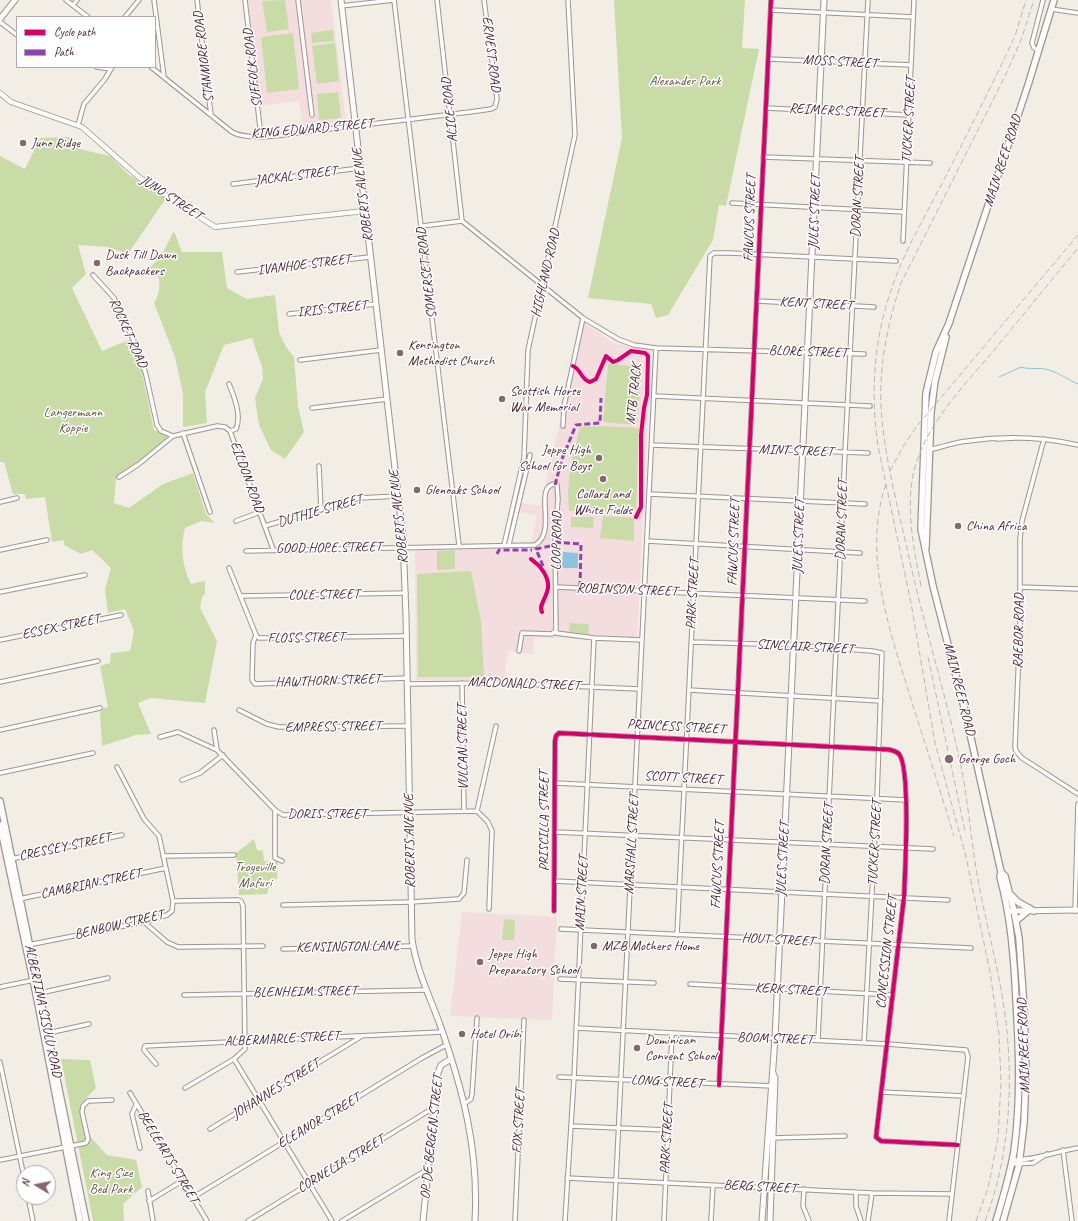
<!DOCTYPE html>
<style>
body{margin:0}
#map{position:relative;width:1078px;height:1221px;overflow:hidden;background:#f2eee5;font-family:Caveat,sans-serif}
canvas{display:block}
.legend{position:absolute;left:16px;top:16px;width:140px;height:52px;box-sizing:border-box;background:#fff;border:1px solid #b7a5aa;margin:0;padding:5px 7px;list-style:none;font-size:12px;color:#4a1f2b}
.legend li{display:flex;align-items:center;gap:8px;height:20px}
.legend b{width:20px;border:1px solid #b7a5aa}
.north{position:absolute;left:16px;top:1165px;width:40px;height:40px;box-sizing:border-box;background:#fff;border:1px solid #b7a5aa;border-radius:50%;rotate:280deg;font-size:11px;font-weight:700;line-height:16px;text-align:center;color:#4a1f2b}
.north::after{content:'';display:block;margin:auto;width:14px;height:18px;background:#85676c;clip-path:polygon(50% 0,100% 100%,50% 72%,0 100%)}
</style>
<div id="map">
<canvas width="1078" height="1221"></canvas>
<ul class="legend">
<li><b style="height:5px;background:#d6006c"></b>Cycle path</li>
<li><b style="height:5px;background:#8e44ad"></b>Path</li>
</ul>
<div class="north">N</div>
</div>
<script>
const g = document.querySelector('canvas').getContext('2d');
g.lineJoin = 'round';
function fill(path, color) { g.fillStyle = color; g.fill(path, 'evenodd'); }
function strokePath(path, color, width, dash) { g.strokeStyle = color; g.lineWidth = width; g.lineCap = dash ? 'butt' : 'round'; g.setLineDash(dash || []); g.stroke(path); }
function label(font, color, halo, rows, align = 'center') {
  g.font = font + ' Caveat,sans-serif'; g.lineWidth = 3; g.setLineDash([]); g.textBaseline = 'middle'; g.strokeStyle = halo; g.fillStyle = color; for (const [text, x, y, turn = 0] of rows) {
    g.save(); g.translate(x, y); g.rotate((+turn || 0) * Math.PI / 180); g.textAlign = isNaN(turn) ? turn : align; if (halo) g.strokeText(text, 0, 0); g.fillText(text, 0, 0); g.restore();
  }
}
const built = new Path2D(`
 M248,0H331L346,121L303,128L299,101L259,106Z
 M584,323L614,343L651,351L637,640L534,637L533,654L509,651L503,680H416L415,552L417,550L530,548L537,516L519,512L521,503L540,506Z
 M462,912L557,917L552,1020L450,1016Z`);
const green = new Path2D(`
 M285,0L289,29L267,32L262,1Z
 M614,0H745L742,48L759,49L726,206L719,205L713,240L668,315L656,318L651,304L588,298L622,138Z
 M333,30L334,41L312,43L311,33Z
 M293,33L299,89L267,93L261,37Z
 M335,43L339,81L317,84L312,46Z
 M338,92L341,118L319,120L317,94Z
 M72,137L79,149L110,156L128,174L166,198L128,254L108,247L78,245L86,274L72,288L102,351L131,339L139,358L154,430L167,435L166,439L116,479L114,503L129,508L163,484L193,473L206,514L215,523L201,521L185,528C180,546 182,567 191,584L205,581V594L202,597L200,608L217,641L205,703L150,698L138,703L151,734L136,735L102,746L100,712L102,709L108,707L100,666L110,663L111,653L130,651L134,631L125,609L108,613L105,589L111,568L92,550L81,554L64,545V540L52,542L45,497L26,499L25,494H13L4,462H0V156L25,169L40,138Z
 M174,231L182,252H222L227,288L247,299L275,295L279,332L286,347L294,357L298,406L304,432L285,459L271,450L259,425L255,398L263,379L262,367L252,338L224,345L205,392L207,423L183,427V394L175,357L154,303C160,292 161,284 157,272L149,268L160,258Z
 M608,364L642,367L637,425L603,422Z
 M601,426L639,428L636,511H569L568,491L570,468L580,427Z
 M603,516L634,518V541L600,538Z
 M571,517H594L593,528L571,527Z
 M455,550V569L437,570V551Z
 M471,571L481,621L484,677H418L417,574Z
 M570,623L589,624L588,634L569,632Z
 M254,839L257,850L263,851L264,861L278,862L277,879H271L267,894L239,895L236,853Z
 M504,919L515,920L514,940H502Z
 M61,1059L90,1060L96,1088L80,1105L86,1132L107,1155L136,1160L142,1187L123,1204L124,1221H93Z`);
const water = new Path2D(`
 M563,552L578,553V568H562Z`);
const stream = new Path2D(`
 M999,377L1021,367C1030,370 1040,367 1049,370C1060,373 1068,380 1078,384`);
const minor = new Path2D(`
 M66,0L88,17
 M154,0L164,77
 M197,0L211,115
 M245,0L261,136
 M298,0L312,115
 M394,0L459,545
 M437,0L462,221
 M73,5L77,0
 M341,6L394,0
 M1051,9L1078,13
 M771,10L913,17
 M125,17L139,0
 M0,22L17,35
 M1039,51L1034,48L1032,43L1043,0
 M768,59L911,65
 M97,67L111,69
 M151,67L232,132C252,143 297,132 320,130C377,123 434,117 491,109L495,107L497,99L484,0
 M766,108L909,115
 M78,125L84,104L105,79L112,67
 M763,157L930,163
 M233,184L360,168
 M732,203L904,212
 M422,226L462,221L583,318L618,339L634,345L656,348L864,354
 M903,241L914,0
 M237,272L370,257
 M93,275L114,298L139,352L146,375L157,425L161,431L173,436
 M757,301L874,307
 M289,314L376,304
 M300,360L381,350
 M229,384C234,396 242,416 236,429L230,431L273,549
 M654,396L870,406
 M312,408L387,399
 M563,426L564,406L583,318
 M183,433L210,512
 M997,439L1016,438
 M1044,439L1022,521L1020,540V625L1015,747L1016,751L1022,758L1078,794
 M652,445L868,453
 M929,450C942,447 955,442 968,441C1004,436 1042,437 1078,445
 M319,466L321,510
 M119,477L139,464L173,436L217,426L225,427L230,431
 M649,494L865,504
 M0,502L17,498
 M236,521L260,512
 M265,526L359,498L398,496
 M647,541L860,553
 M509,544L530,455
 M504,545L524,458L528,350L575,135L568,0
 M0,550L47,540
 M246,551L535,545C558,532 533,488 554,484L557,485L558,499L555,537L556,633L594,638L642,640
 M229,568L256,635L259,638L407,636
 M556,587L865,601
 M1020,587L1078,589
 M0,592L85,575
 M241,596L406,593
 M256,635L253,643L252,680L255,684L407,678
 M0,640L121,615
 M691,642L794,645L872,651L882,653L877,798L864,1043
 M519,651L522,633L552,634L555,631
 M0,682L98,661
 M462,683L464,811
 M407,684L498,683L640,689
 M689,690L881,701
 M239,710L267,724L279,727L407,726
 M0,730L100,708
 M214,730L217,750
 M160,737L178,732L217,750L275,810L283,815L477,811
 M0,773L93,753
 M182,780L200,773L223,755
 M555,783L907,800
 M275,811V858L282,861
 M555,832L933,849
 M163,856L234,855
 M11,859L122,835
 M554,881L948,900
 M19,899L166,868
 M173,901L238,900L241,901L243,906L245,1049L234,1059L185,1088
 M283,905L411,902L459,899L464,893L467,860
 M489,909L492,831L488,822L477,811L496,726
 M554,911L555,741L556,736L559,733L878,749C885,749 894,749 899,754C911,768 905,874 904,897L876,1137L881,1141L958,1145
 M1075,911L1078,804
 M144,922L167,942L178,947L263,946
 M561,929L971,948
 M677,935L710,256L714,253H730L896,261
 M28,945L144,922L167,915L172,911L173,901L159,836L144,819L117,767
 M283,949L413,946
 M560,979L654,983
 M690,984L893,995
 M0,987L34,980
 M40,993L108,978
 M184,995L426,990
 M576,1028L887,1044L966,1050L968,1057L949,1221
 M48,1033L89,1024
 M818,1040L845,452L868,0
 M234,1059L332,1221
 M0,1062L24,1177
 M156,1064L144,1050L145,1046L442,1032
 M559,1077L773,1086
 M719,1085L771,0
 M881,1092L964,1096
 M130,1093L207,1221
 M464,1104L471,1099L472,1094L477,1018
 M136,1105L132,1114L140,1148
 M571,1126L667,1130
 M210,1129L362,1036
 M772,1138L845,1136
 M1063,1150L1072,1221
 M0,1160L86,1143L88,1139L82,1112L83,1106L88,1101L112,1100
 M1012,1160C1032,1161 1057,1151 1078,1148
 M1012,1164L1033,1163L1047,1154
 M567,1178L872,1193L952,1194
 M804,1189L803,1206L809,1221
 M148,1191L153,1221
 M856,1192V1206L861,1221
 M28,1197L33,1221
 M192,1198L422,1058L446,1045
 M149,1201L182,1181
 M248,1221L435,1107
 M342,1221L428,1169
 M515,1221L524,1020
 M565,1221L574,1078L594,638
 M614,1221L656,348
 M664,1221L672,1033
 M711,1221L713,1185
 M868,1221L872,1193`);
const tertiary = new Path2D(`
 M0,93L11,102L82,127L140,178L215,227L365,211`);
const secondary = new Path2D(`
 M341,0L403,538L406,616L412,939C416,968 429,995 439,1022C463,1089 479,1150 475,1221
 M0,19L15,0
 M1011,911L1078,910
 M423,1221L438,1073L441,1065L451,1059
 M762,1221L775,1038L824,0
 M770,1221L775,1078L773,1073`);
const primary = new Path2D(`
 M950,321L936,352L926,393L921,529L933,586L964,707L1001,872L1000,877C1011,917 1014,958 1016,1000C1019,1050 1021,1101 1014,1151C1010,1175 1003,1198 996,1221
 M949,323L1028,85L1054,0
 M926,547L931,412L935,381L946,337
 M0,801L86,1221
 M0,825L36,994L80,1221
 M1001,872L1005,876L1014,911L1019,938L1024,1007L1026,1073L1024,1123L1019,1165L1003,1221
 M1010,894L1018,902L1034,911
 M1016,921L1028,911`);
const rail = new Path2D(`
 M890,471L904,445L917,426L1078,235
 M886,484C861,557 892,636 913,706C927,749 941,793 954,836
 M921,586C914,549 906,512 913,475C924,425 964,386 995,349C1023,315 1050,282 1078,248
 M928,657L965,831
 M976,1221L988,1188L998,1138L1001,1082L999,1034L990,972L966,857L935,743L911,603L878,446C870,391 874,335 894,282C905,251 922,222 937,193C961,147 984,101 1006,55L1015,36L1026,0
 M985,1221C1014,1145 1015,1058 999,979C993,948 985,917 979,885C971,845 969,803 960,762C946,695 925,629 910,562C899,511 884,458 881,406C879,364 888,323 901,283L1006,74L1021,40L1034,0`);
const quiet = new Path2D(`
 M555,485L562,459L576,425L600,423L601,398
 M555,542L581,544L580,588
 M497,554L499,550H532
 M543,566L536,549L555,545`);
const cycleway = new Path2D(`
 M573,366C581,369 581,380 590,382L596,379L606,356L613,362L618,360L631,351L645,353L648,356L647,395L644,408L641,435V507L636,517
 M531,559C534,562 538,564 540,567C560,591 536,601 542,612
 M554,911L555,741L556,736L559,733L878,749C885,749 894,749 899,754C911,768 905,874 904,897L876,1137L881,1141L958,1145
 M719,1085L771,0`);
const markers = [
 [23,143,4,"#85676c"],
 [97,263,4,"#85676c"],
 [400,353,4,"#85676c"],
 [502,399,4,"#85676c"],
 [599,458,4,"#85676c"],
 [603,479,4,"#85676c"],
 [417,490,4,"#85676c"],
 [958,526,4,"#85676c"],
 [949,759,5,"#85676c"],
 [594,946,4,"#85676c"],
 [480,962,4,"#85676c"],
 [462,1034,4,"#85676c"],
 [637,1048,4,"#85676c"]
];
const streetNames = [
 ["ERNEST ROAD",491,54,83],
 ["STANMORE ROAD",204,57,-97],
 ["MOSS STREET",840,62,3],
 ["SUFFOLK ROAD",253,68,-97],
 ["ALICE ROAD",450,110,-96],
 ["REIMERS STREET",837,111,3],
 ["TUCKER STREET",909,120,-87],
 ["KING EDWARD STREET",312,129,-5],
 ["MAIN REEF ROAD",1003,161,-72],
 ["JACKAL STREET",296,176,-7],
 ["ROBERTS AVENUE",363,195,-97],
 ["DORAN STREET",858,197,-87],
 ["JUNO STREET",171,198,33],
 ["JULES STREET",815,212,-88],
 ["FAWCUS STREET",750,218,-88],
 ["IVANHOE STREET",304,265,-7],
 ["SOMERSET ROAD",427,273,-97],
 ["HIGHLAND ROAD",546,273,-77],
 ["KENT STREET",816,304,3],
 ["IRIS STREET",332,309,-6],
 ["ROCKET ROAD",128,333,66],
 ["BLORE STREET",808,352,2],
 ["MTB TRACK",634,394,-84],
 ["MINT STREET",796,451,2],
 ["EILDON ROAD",247,477,70],
 ["DUTHIE STREET",320,511,-16],
 ["ROBERTS AVENUE",399,517,-96],
 ["DORAN STREET",842,520,-88],
 ["JULES STREET",799,536,-88],
 ["LOOP ROAD",557,541,-89],
 ["FAWCUS STREET",734,542,-88],
 ["GOOD HOPE STREET",329,548,-1],
 ["ROBINSON STREET",627,590,2],
 ["PARK STREET",693,594,-87],
 ["COLE STREET",324,595,-1],
 ["ESSEX STREET",61,627,-12],
 ["RAEBOR ROAD",1019,631,-89],
 ["FLOSS STREET",306,638,-1],
 ["SINCLAIR STREET",805,647,3],
 ["HAWTHORN STREET",328,681,-2],
 ["MACDONALD STREET",524,684,2],
 ["MAIN REEF ROAD",959,689,76],
 ["EMPRESS STREET",333,727,-1],
 ["PRINCESS STREET",676,727,3],
 ["VULCAN STREET",463,747,-91],
 ["SCOTT STREET",683,778,3],
 ["DORIS STREET",327,814],
 ["PRISCILLA STREET",544,821,-90],
 ["ROBERTS AVENUE",410,841,-91],
 ["TUCKER STREET",875,843,-87],
 ["MARSHALL STREET",632,844,-87],
 ["DORAN STREET",827,844,-87],
 ["CRESSEY STREET",65,847,-12],
 ["JULES STREET",783,859,-87],
 ["FAWCUS STREET",718,865,-87],
 ["CAMBRIAN STREET",91,884,-12],
 ["MAIN STREET",582,893,-87],
 ["BENBOW STREET",119,925,-13],
 ["HOUT STREET",778,940,3],
 ["KENSINGTON LANE",348,947,-1],
 ["CONCESSION STREET",887,952,-84],
 ["KERK STREET",791,990,3],
 ["BLENHEIM STREET",305,992,-1],
 ["ALBERTINA SISULU ROAD",43,1011,78],
 ["ALBERMARLE STREET",282,1039,-3],
 ["BOOM STREET",775,1039,2],
 ["MAIN REEF ROAD",1024,1046,-92],
 ["LONG STREET",667,1082,3],
 ["JOHANNES STREET",276,1089,-32],
 ["ELEANOR STREET",319,1121,-31],
 ["FOX STREET",519,1121,-87],
 ["OP DE BERGEN STREET",432,1137,-84],
 ["PARK STREET",667,1139,-87],
 ["BEELEARTS STREET",168,1157,59],
 ["CORNELIA STREET",341,1164,-31],
 ["BERG STREET",760,1187,3]
];
const parkNames = [
 ["Alexander Park",685,81],
 ["Langermann",73,412],
 ["Koppie",73,428],
 ["Troyeville",255,867],
 ["Mafuri",255,883],
 ["King Size",111,1173],
 ["Bed Park",111,1189]
];
const poiNames = [
 ["Juno Ridge",31,143],
 ["Dusk Till Dawn",105,255],
 ["Backpackers",105,271],
 ["Kensington",408,345],
 ["Methodist Church",408,361],
 ["Scottish Horse",510,391],
 ["War Memorial",510,407],
 ["Jeppe High",591,450,"right"],
 ["School for Boys",591,466,"right"],
 ["Glenoaks School",425,490],
 ["Collard and",603,494,"center"],
 ["White Fields",603,510,"center"],
 ["China Africa",966,526],
 ["George Goch",958,759],
 ["MZB Mothers Home",602,946],
 ["Jeppe High",488,954],
 ["Preparatory School",488,970],
 ["Hotel Oribi",470,1034],
 ["Dominican",645,1040],
 ["Convent School",645,1056]
];
fill(built, '#f4dddf');
fill(green, '#c9dca8');
fill(water, '#8ac5dd');
strokePath(stream, '#8ac5dd', 1);
strokePath(minor, '#9d9491', 5.5);
strokePath(tertiary, '#9d9491', 6);
strokePath(secondary, '#9d9491', 7);
strokePath(primary, '#9d9491', 8);
strokePath(minor, '#fdfcfb', 3.5);
strokePath(tertiary, '#fdfcfb', 4.5);
strokePath(secondary, '#fdfcfb', 5);
strokePath(primary, '#fdfcfb', 5.5);
strokePath(rail, '#bbb5b5', 1, [6, 3]);
strokePath(quiet, '#8e44ad', 3, [6, 3]);
strokePath(cycleway, '#d6006c', 4);
for (const [x, y, r, color] of markers) { const dot = new Path2D(); dot.arc(x, y, r, 0, 2 * Math.PI); g.fillStyle = color; g.fill(dot); strokePath(dot, '#fff', 1.5); }
label('14px', '#4a1f2b', '#fff', streetNames);
label('14px', '#665342', '#fff', parkNames);
label('14px', '#4a1f2b', '#fff', poiNames, 'left');
</script>
